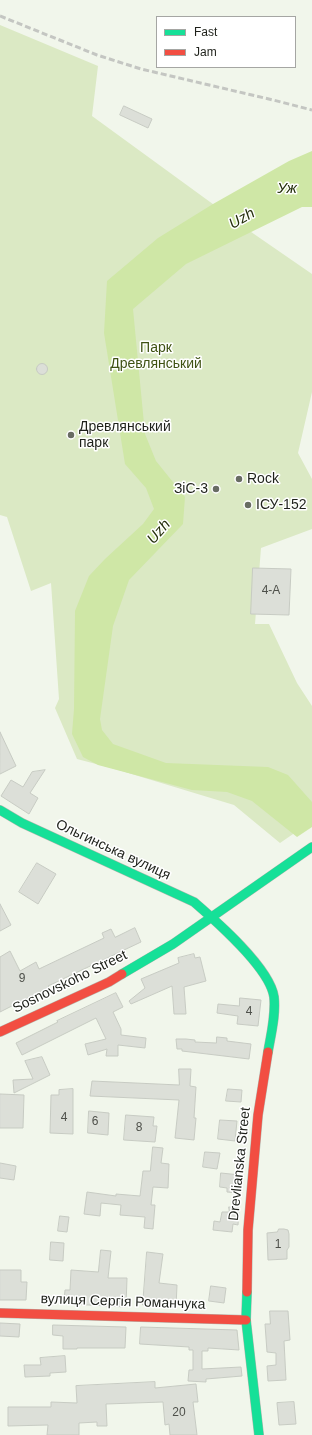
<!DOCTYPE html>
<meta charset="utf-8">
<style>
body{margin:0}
#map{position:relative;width:312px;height:1435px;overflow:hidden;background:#f1f6eb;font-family:Arial,sans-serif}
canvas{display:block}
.legend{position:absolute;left:156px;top:16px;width:140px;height:52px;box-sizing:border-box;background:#fff;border:1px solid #a5a6a3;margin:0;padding:5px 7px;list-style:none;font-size:12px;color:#1e211a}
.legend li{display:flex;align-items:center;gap:8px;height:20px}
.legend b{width:20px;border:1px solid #a5a6a3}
</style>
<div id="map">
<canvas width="312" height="1435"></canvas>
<ul class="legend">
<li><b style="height:5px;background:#16e098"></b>Fast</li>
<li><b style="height:5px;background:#f24e42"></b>Jam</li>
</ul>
</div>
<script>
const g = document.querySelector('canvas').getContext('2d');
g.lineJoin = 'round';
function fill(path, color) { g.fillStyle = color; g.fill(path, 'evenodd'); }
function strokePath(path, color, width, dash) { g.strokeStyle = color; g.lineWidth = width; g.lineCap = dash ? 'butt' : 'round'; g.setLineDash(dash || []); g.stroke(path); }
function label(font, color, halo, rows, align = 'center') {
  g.font = font + ' Arial,sans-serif'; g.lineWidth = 3; g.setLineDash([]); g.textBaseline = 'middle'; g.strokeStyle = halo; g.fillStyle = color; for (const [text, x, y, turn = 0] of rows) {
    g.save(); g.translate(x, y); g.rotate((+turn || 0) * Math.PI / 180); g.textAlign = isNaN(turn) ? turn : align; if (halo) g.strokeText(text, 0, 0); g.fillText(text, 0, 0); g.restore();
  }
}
const green = new Path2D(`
 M0,25L98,66L92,116L254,234L312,274V392L298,453L312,479V529L261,548L255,624H269L297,683L312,706V821L280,843L234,805L115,769L77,759L55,708L59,699L51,583L31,591L7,517L0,515Z`);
const water = new Path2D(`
 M312,151V207H302L186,264L133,309L145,434L156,461L185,497L183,524L129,580L113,626L100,719L102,730L113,744L166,763L268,767L288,775L312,802V827L297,837L252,801L227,792L192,790L98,765L83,757L72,734L74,709L75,611L89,576L105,559L143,524L154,509L146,488L125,464L104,333L107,281L158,238L213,204L289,161Z`);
const building = new Path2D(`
 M124,106L152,119L148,128L120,115Z
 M36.5 369a5.5 5.5 0 1 1 11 0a5.5 5.5 0 1 1-11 0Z
 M253,568L291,569L289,615L251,614Z
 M0,732L16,766L0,774Z
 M45,770L30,793L38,798L29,814L1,796L11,780L23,787L32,772Z
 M37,863L56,874L38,904L19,892Z
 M0,904L11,925L0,931Z
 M135,928L141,942L48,986L49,987L0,1012V957L10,951L20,971L36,962L39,969L104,938L102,933L111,929L115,937Z
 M194,954L195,958L200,957L206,981L184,987L186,1014H174L172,986L131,1004L129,1001L145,988L141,979L179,963L178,958Z
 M116,993L123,1007L113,1012L121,1029V1035L146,1038L145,1048L118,1045V1056H106L107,1049L88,1055L85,1044L106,1039L96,1018L22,1055L16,1043L58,1022L57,1021Z
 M240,998L261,1000L258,1026L237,1024L238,1016L217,1013L218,1004L239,1006Z
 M217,1037L227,1038V1041L251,1044L249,1059L182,1051V1049H177L176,1039H186L195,1040V1042L216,1043Z
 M42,1057L50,1075L14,1093L13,1080L33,1079L25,1061Z
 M179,1069H191L190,1086L196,1087L194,1118H196L194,1140L175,1138L179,1100L90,1096L92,1081L179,1085Z
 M73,1089V1134L50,1133L51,1095H59V1090Z
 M228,1089L242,1090L241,1102L226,1101Z
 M0,1094L24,1095L23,1128H0Z
 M89,1111L109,1113L108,1135L88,1133Z
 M126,1115L154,1117L153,1126H157L155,1142L124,1140Z
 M220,1120L237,1121L235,1141L218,1139Z
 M153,1147L163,1148L161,1163L169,1164L168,1188L153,1187L151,1205H155L153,1229L144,1228L145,1217L120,1215L121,1205L101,1203L100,1216L84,1214L87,1192L116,1196V1194L140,1196L143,1171H150Z
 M205,1152L220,1153L217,1169L203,1167Z
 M0,1163L16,1166L14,1180L0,1178Z
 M221,1173L240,1175L238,1193L227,1192V1188L220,1187Z
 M229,1207L239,1208L238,1225L233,1224L232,1232L213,1230L214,1221L220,1222L222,1212H229Z
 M60,1216L69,1217L67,1232L58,1231Z
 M279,1229H284L288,1230L289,1234V1247L287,1250V1259L268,1260L267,1233L277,1232Z
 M51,1242L64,1243L63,1261L50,1260Z
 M101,1250L111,1251L108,1278H127L126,1307L70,1304L71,1300H64L65,1290H70L71,1270L98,1272Z
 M147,1252L163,1254L159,1283L177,1285L176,1307L143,1305Z
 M0,1270H21V1282H27L26,1300H0Z
 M211,1286L226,1288L224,1303L209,1301Z
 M270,1311H288L290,1340L284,1341L286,1380L268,1381L267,1366L276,1365V1353L267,1352L265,1324H270Z
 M0,1323L20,1324L19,1337L0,1336Z
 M53,1325L126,1327L125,1348H77V1349H63V1336L53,1335Z
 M141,1327L237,1330L239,1350L208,1348V1351H202V1369L241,1367L242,1376L206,1379V1382L188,1381L189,1370H193V1350H189V1347L140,1344Z
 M65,1356L66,1372L50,1373V1376L25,1377L24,1365H41L40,1358Z
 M155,1382V1388L196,1384L198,1402H193L197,1435H170L169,1424L165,1425L163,1402L106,1404L107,1426H97V1422L79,1423V1435H47L48,1425L8,1426V1407H51V1402L77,1403L76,1386Z
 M294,1402L296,1424L279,1425L277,1403Z`);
const fast = new Path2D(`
 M0,810L22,823L194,902C216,921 270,968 274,997C276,1015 271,1034 268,1052
 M122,974L173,944L312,847
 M247,1292L246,1320L259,1435`);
const jam = new Path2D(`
 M0,1032L109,982L122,974
 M247,1292L248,1230L258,1115L268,1052
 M0,1313L246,1320`);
const rail = new Path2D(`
 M0,16L97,55L141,69L273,100L312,110`);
const markers = [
 [71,435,4,"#686c63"],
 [239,479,4,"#686c63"],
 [216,489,4,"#686c63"],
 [248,505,4,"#686c63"]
];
const numberNames = [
 ["4-А",271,591],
 ["9",22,979],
 ["4",249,1012],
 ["4",64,1118],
 ["6",95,1122],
 ["8",139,1128],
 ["1",278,1245],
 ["20",179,1413]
];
const parkNames = [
 ["Парк",156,348],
 ["Древлянський",156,364]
];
const poiNames = [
 ["Древлянський",79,427],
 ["парк",79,443],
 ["Rock",247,479],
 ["ЗіС-3",208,489,"right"],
 ["ІСУ-152",256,505]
];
const streetNames = [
 ["Ольгинська вулиця",113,850,25],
 ["Sosnovskoho Street",70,982,-26],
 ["Drevlianska Street",240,1164,-84],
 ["вулиця Сергія Романчука",123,1302,2]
];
const waterNames = [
 ["Уж",287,189],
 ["Uzh",242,219,-30],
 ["Uzh",159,532,-49]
];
fill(green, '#dbe9c4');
fill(water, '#cfe7a6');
fill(building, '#dcdfd8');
strokePath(building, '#c7cbc3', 1);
strokePath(fast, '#b3b6ae', 10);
strokePath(jam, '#b3b6ae', 10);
strokePath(fast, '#16e098', 9);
strokePath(jam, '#f24e42', 9);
strokePath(rail, '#c4c6c2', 3, [6, 3]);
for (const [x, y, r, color] of markers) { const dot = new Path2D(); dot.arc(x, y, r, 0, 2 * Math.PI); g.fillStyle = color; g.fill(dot); strokePath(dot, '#fff', 1.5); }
label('12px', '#4e504a', null, numberNames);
label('14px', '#3f5213', '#fff', parkNames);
label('14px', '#1e211a', '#fff', poiNames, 'left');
label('14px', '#1e211a', '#fff', streetNames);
label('italic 15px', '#25300c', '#fff', waterNames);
</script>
